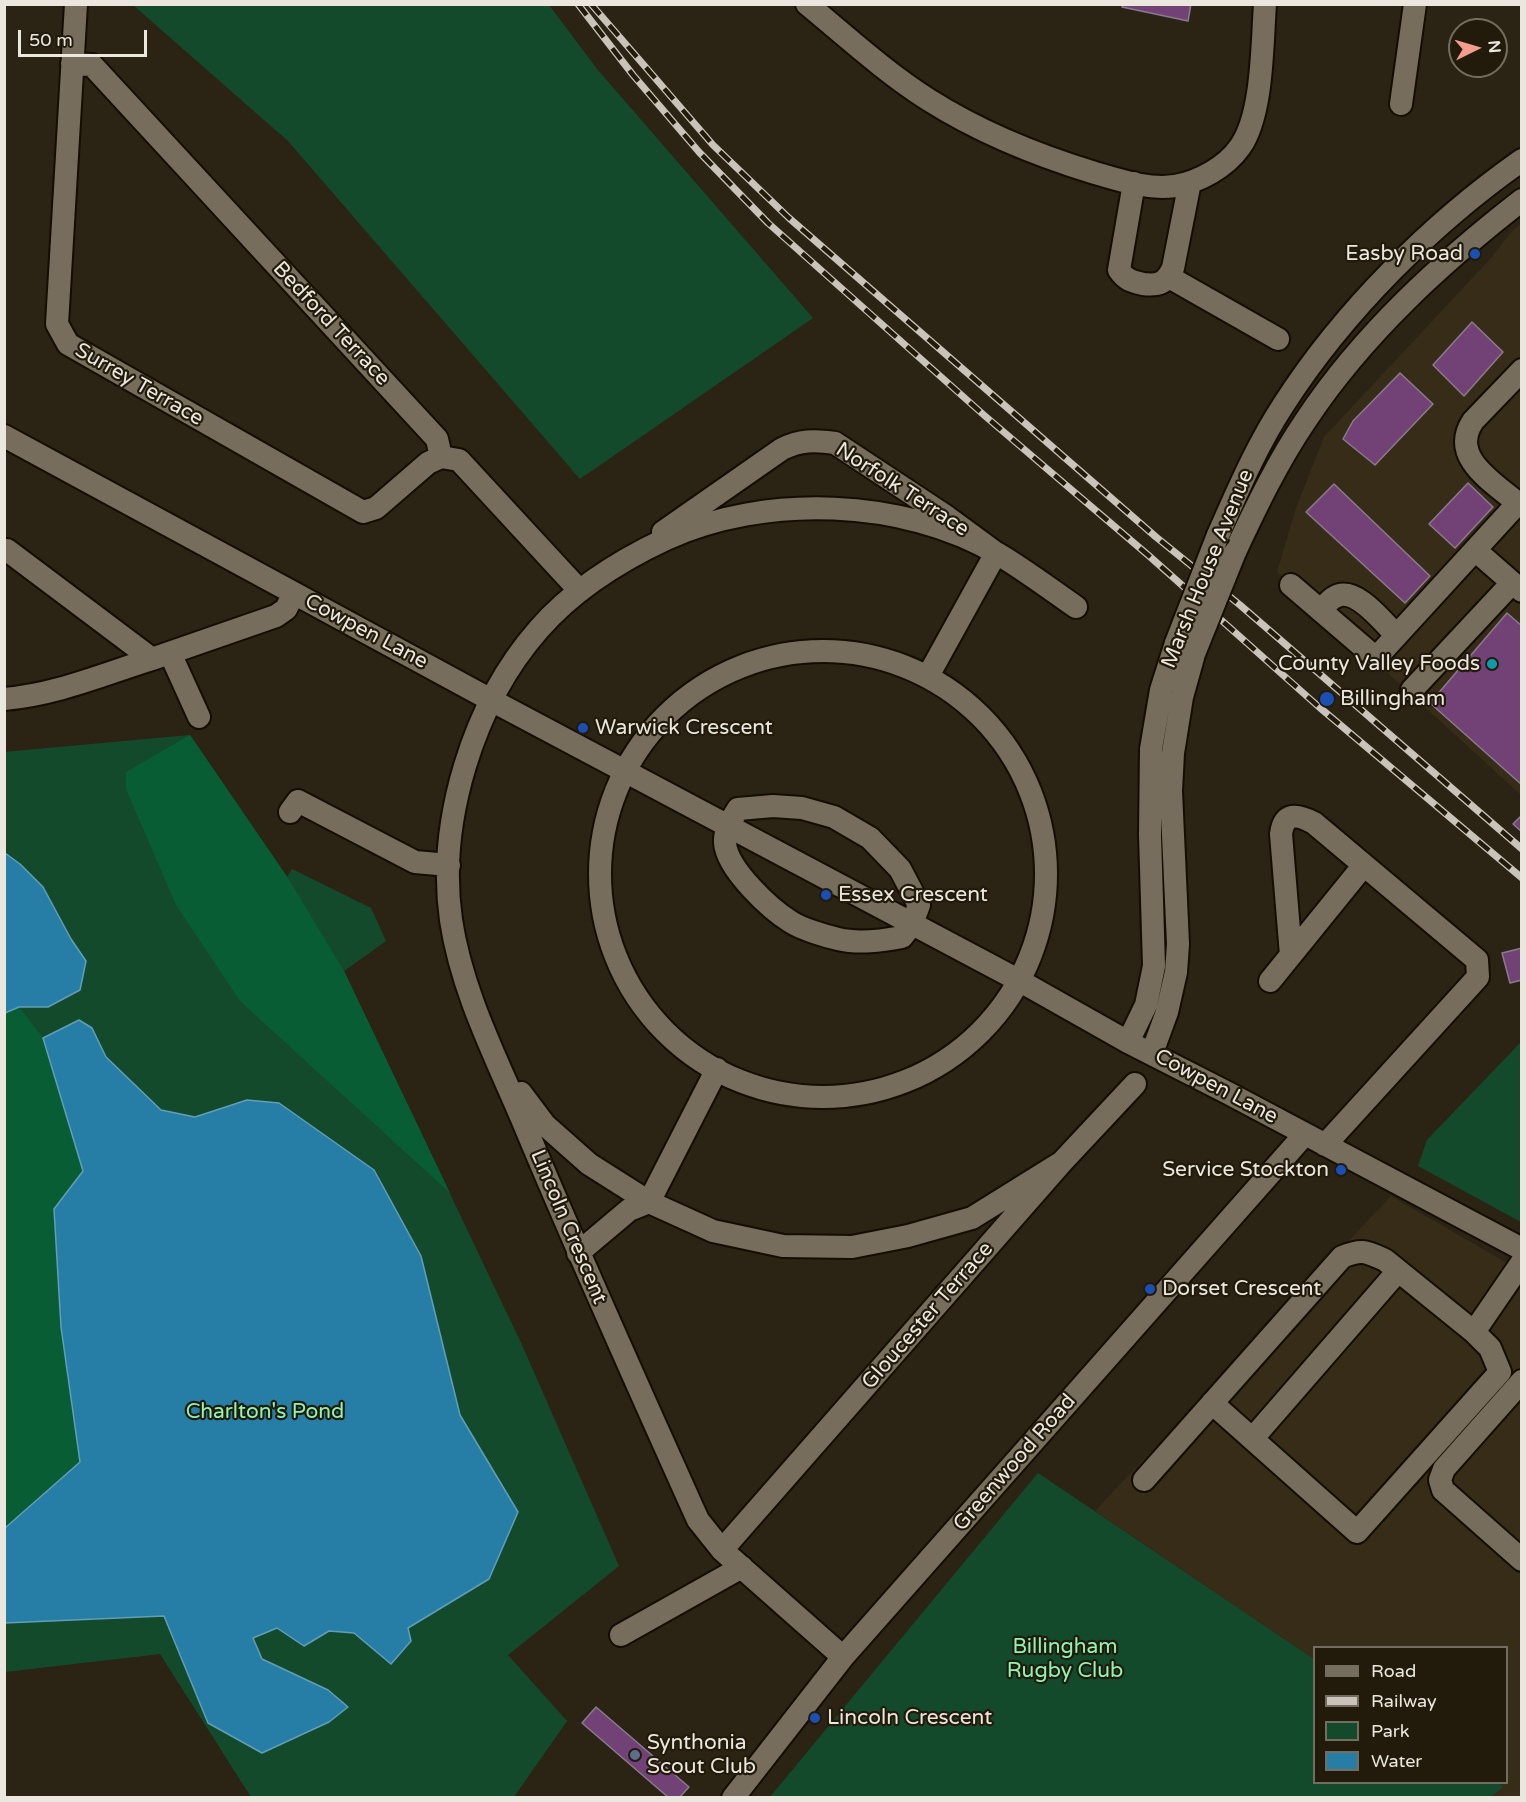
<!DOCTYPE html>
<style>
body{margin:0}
#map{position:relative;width:1526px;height:1802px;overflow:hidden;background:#2b2415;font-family:"Varela Round",sans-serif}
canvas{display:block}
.frame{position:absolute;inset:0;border:6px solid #ece7de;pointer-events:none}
.legend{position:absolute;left:1313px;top:1646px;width:195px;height:138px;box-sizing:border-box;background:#221b0c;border:2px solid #736d60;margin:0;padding:8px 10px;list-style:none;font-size:18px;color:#ece7de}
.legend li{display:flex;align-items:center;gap:12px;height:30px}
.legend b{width:30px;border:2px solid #736d60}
.north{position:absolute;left:1448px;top:18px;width:60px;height:60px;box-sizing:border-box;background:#221b0c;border:2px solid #736d60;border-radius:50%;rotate:85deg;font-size:16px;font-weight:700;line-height:24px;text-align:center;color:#ece7de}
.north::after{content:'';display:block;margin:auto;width:21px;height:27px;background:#f49d8c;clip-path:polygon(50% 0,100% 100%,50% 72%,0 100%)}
.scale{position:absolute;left:18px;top:30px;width:129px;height:27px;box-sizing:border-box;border:3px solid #ece7de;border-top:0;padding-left:8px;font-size:18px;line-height:21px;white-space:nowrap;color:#ece7de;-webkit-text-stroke:4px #221b0c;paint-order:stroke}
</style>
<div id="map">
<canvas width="1526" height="1802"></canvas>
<div class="frame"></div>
<ul class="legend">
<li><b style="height:8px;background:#766d5c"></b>Road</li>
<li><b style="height:8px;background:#c9c3b9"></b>Railway</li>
<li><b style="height:16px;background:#144a2c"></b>Park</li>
<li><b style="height:16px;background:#267ea6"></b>Water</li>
</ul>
<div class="north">N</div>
<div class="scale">50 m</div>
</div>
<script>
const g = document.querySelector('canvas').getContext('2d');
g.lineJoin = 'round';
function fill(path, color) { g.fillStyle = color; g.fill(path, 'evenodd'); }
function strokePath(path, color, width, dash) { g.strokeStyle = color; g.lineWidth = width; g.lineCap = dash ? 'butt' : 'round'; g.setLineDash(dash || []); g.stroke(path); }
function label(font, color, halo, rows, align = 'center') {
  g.font = font + ' "Varela Round",sans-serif'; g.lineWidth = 4.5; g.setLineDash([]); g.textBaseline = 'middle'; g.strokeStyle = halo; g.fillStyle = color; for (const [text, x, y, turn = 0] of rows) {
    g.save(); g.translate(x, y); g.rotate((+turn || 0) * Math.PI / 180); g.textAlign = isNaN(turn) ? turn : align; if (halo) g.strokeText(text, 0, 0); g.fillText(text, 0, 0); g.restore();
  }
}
const built = new Path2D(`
 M1521,224V795L1277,572L1296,508L1324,437L1491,258L1512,231Z
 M1391,1196L1521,1271V1797H1490L1503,1787L1497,1783L1506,1782V1648H1314V1659L1095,1511Z`);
const green = new Path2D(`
 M133,5H549L597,69L813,318L580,479L288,141Z
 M190,735L287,877L292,869L371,908L386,941L344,971L522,1345L619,1566L508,1655L567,1721L514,1797H251L160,1654L5,1672L4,752Z
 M1521,1042V1222L1418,1166L1427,1140Z
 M1038,1473L1314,1659V1782H1497L1503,1787L1490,1798L770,1797Z`);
const forest = new Path2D(`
 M190,735L288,878L344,971L450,1193L240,1001L176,905L126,789V772Z
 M19,1007L43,1038L83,1171L54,1209L61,1327L80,1463L5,1528L4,1013Z`);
const water = new Path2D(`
 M5,853L20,864L43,887L71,939L86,961L80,990L48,1007H19L5,1013Z
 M79,1020L92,1028L106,1057L161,1110L195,1117L247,1100L279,1103L374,1170L421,1256L460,1415L518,1512L489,1579L408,1628L411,1641L391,1664L354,1633L329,1631L304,1646L277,1628L253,1638L262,1659L328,1690L348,1707L329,1722L262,1753L208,1723L164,1616L5,1623V1528L80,1462L61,1327L54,1209L83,1171L43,1038Z`);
const building = new Path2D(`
 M1123,4H1191L1188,21L1122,7Z
 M1472,322L1503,352L1464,396L1433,365Z
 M1400,373L1433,404L1375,465L1343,439L1353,421Z
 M1468,483L1493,507L1455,548L1429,524Z
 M1334,484L1430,576L1405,603L1306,512Z
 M1507,613L1522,626V785L1430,703Z
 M1522,815V832L1513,824Z
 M1522,948V980L1510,983L1502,953Z
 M596,1707L689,1787L679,1798H669L582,1723Z`);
const minor = new Path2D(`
 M76,4L57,324L68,344L363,512L376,508L428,463L441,457
 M807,4C847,37 885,72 929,100C981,133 1036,155 1095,173C1120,180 1148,190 1175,186C1199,182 1226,167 1240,147C1263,115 1262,44 1265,4
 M72,64L92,65L437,439L441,457
 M1401,104L1415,4
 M1134,183L1119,270C1126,280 1131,281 1143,284C1159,286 1166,283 1173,268L1190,182
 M1169,277L1278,339
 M1522,370L1473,421C1448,459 1497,484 1522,507
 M4,436L491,700L1020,981L1128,1042L1228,1093L1522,1249
 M441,457L459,460L580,591
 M663,532L782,449C800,440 815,440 835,443L947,517L996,553L928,676
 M1218,535C1238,490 1257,445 1284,404C1343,312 1432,223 1522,160
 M7,550L152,659L276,616L286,609L294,593
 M1475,550L1522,591
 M1235,552C1256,507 1278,461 1306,420C1363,334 1441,263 1522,200
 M1291,585L1376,658L1518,503
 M1321,611C1325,606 1330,599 1335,597C1355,585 1383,622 1396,635
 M600 874a223 223 0 1 1 446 0a223 223 0 1 1-446 0Z
 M170,653L199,717
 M1412,690L1512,583
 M4,699C55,695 104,674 152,659
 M773,806L802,808L834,817L870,838L900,869L919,905L912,924L902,937C881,941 859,944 838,939C825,936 802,929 791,922C770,909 727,869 725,843C724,830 732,819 738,809Z
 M290,812L298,801L415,862L449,865
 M1291,955L1281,834C1284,812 1297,814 1314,823L1477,960L1478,977L1325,1145
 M1270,981L1364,865
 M1128,1042L1146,1005L1154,966L1150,835L1151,749L1161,690L1176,643
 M1152,1053L1167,1012L1176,972L1178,944L1171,791L1173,753L1182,697L1194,654
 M521,1093L545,1125L589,1164L649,1202L713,1231L783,1246L852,1247L908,1236L972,1218L1062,1162
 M578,1253L629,1210L649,1202L717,1069
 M1474,1332L1522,1262
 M1522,1381L1444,1469L1440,1480L1443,1490L1522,1560
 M1253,1438L1398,1271
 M1144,1480L1342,1257C1362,1249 1365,1251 1385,1260L1474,1332L1490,1348L1500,1372L1357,1532L1212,1403
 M722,1550L1062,1162L1135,1084
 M621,1635L742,1567
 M843,1657L722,1550L698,1520C639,1389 580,1258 525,1126C497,1059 462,993 451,920C437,822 473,704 539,629C573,590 619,561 666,539C765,494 903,498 998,554C1025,570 1050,589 1076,607
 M733,1798L843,1657L1305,1134`);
const rail = new Path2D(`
 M578,4L633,75L699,152L768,223L985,416L1148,555L1319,707L1522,878
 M591,4L713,145L789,218L1156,537L1240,605L1522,849`);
const minorBridge = new Path2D(`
 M1176,643L1218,535
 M1194,654L1235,552`);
const markers = [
 [1475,254,6,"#1a4fb4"],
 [1492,664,6,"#0f9aa8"],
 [1327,699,8,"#1a4fb4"],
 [583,728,6,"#1a4fb4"],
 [826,895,6,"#1a4fb4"],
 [1341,1170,6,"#1a4fb4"],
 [1150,1289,6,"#1a4fb4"],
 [815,1718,6,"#1a4fb4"],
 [635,1755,6,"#5c6f8a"]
];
const poiNames = [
 ["Easby Road",1463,254,"right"],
 ["County Valley Foods",1480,664,"right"],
 ["Billingham",1340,699],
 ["Warwick Crescent",595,728],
 ["Essex Crescent",838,895],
 ["Service Stockton",1329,1170,"right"],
 ["Dorset Crescent",1162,1289],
 ["Lincoln Crescent",827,1718],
 ["Synthonia",647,1743],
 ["Scout Club",647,1767]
];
const streetNames = [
 ["Bedford Terrace",331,324,47],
 ["Surrey Terrace",139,385,30],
 ["Norfolk Terrace",902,490,33],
 ["Marsh House Avenue",1208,569,-68],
 ["Cowpen Lane",366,632,28],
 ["Cowpen Lane",1216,1087,28],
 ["Lincoln Crescent",568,1227,67],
 ["Gloucester Terrace",928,1316,-49],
 ["Greenwood Road",1015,1463,-49]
];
const parkNames = [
 ["Charlton's Pond",265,1412],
 ["Billingham",1065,1647],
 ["Rugby Club",1065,1671]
];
fill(built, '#372c17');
fill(green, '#144a2c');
fill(forest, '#085d34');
fill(water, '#267ea6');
strokePath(water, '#619eb7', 1.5);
fill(building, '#724277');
strokePath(building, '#897b8b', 1.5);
strokePath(minor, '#140d02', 26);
strokePath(minor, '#766d5c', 22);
strokePath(rail, '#c9c3b9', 7);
strokePath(rail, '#221b0c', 4.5, [14]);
strokePath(minorBridge, '#140d02', 26, []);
strokePath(minorBridge, '#766d5c', 22);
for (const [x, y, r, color] of markers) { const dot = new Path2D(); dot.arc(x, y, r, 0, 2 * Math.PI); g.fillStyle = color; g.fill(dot); strokePath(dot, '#221b0c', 2); }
label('21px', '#ece7de', '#221b0c', poiNames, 'left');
label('21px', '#ece7de', '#221b0c', streetNames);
label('21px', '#8ef4b3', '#221b0c', parkNames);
</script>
